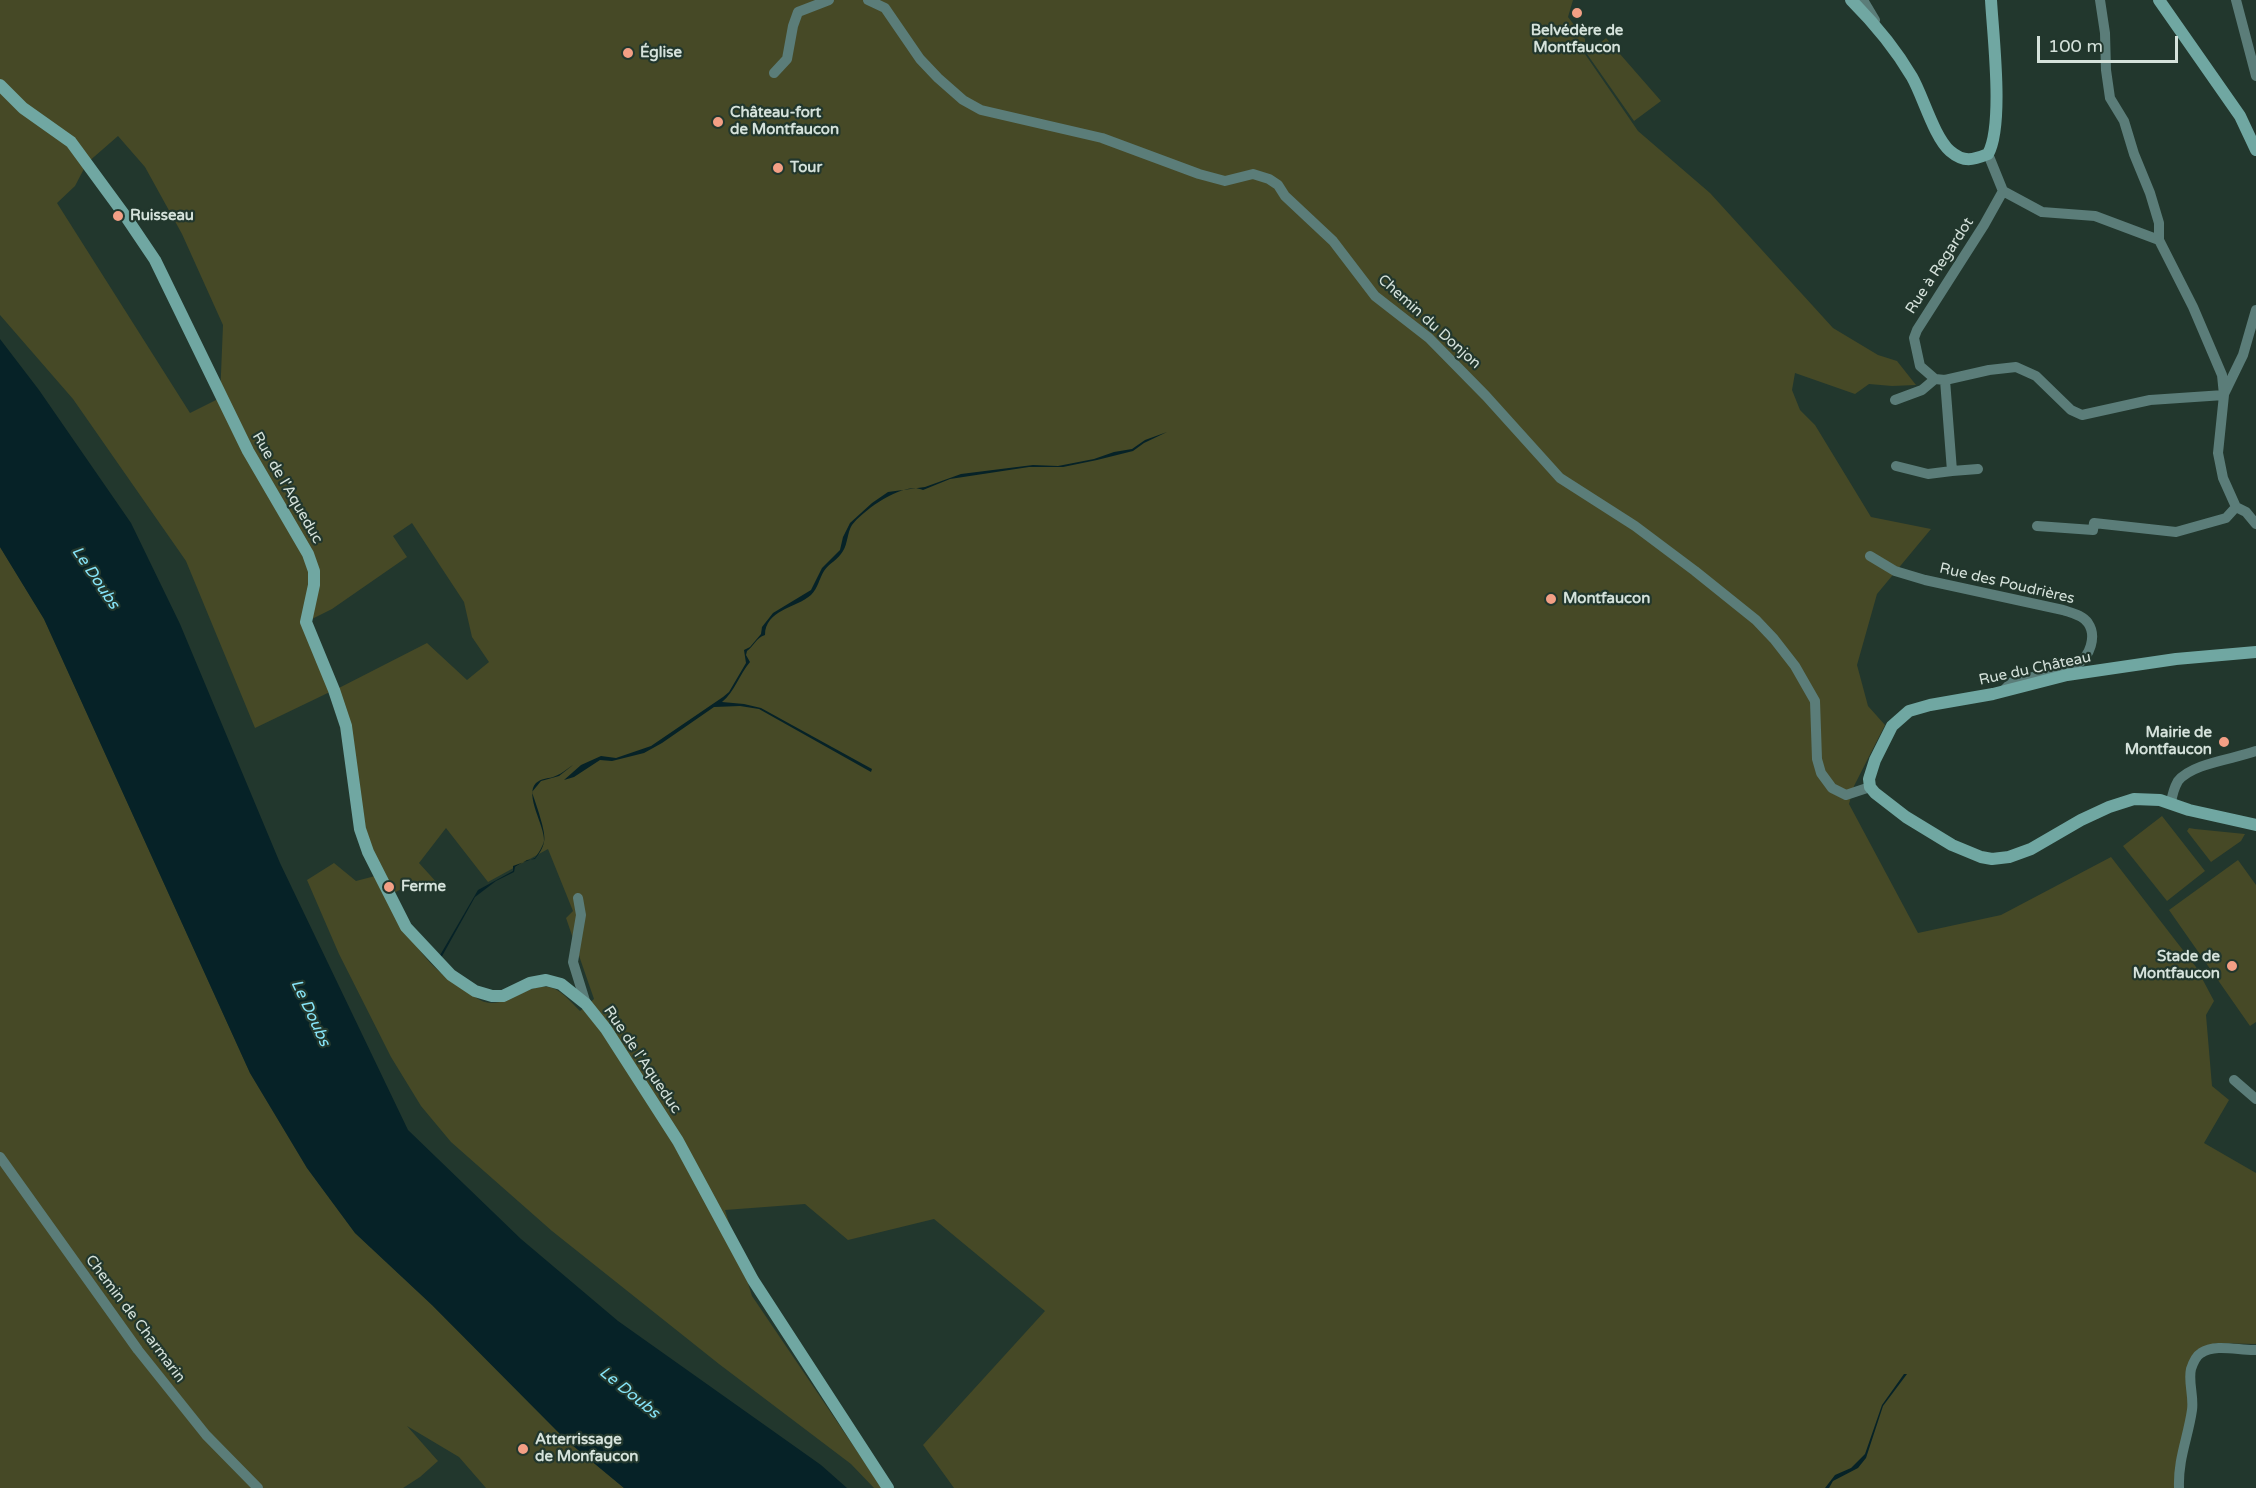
<!DOCTYPE html>
<meta charset="utf-8">
<style>
body{margin:0}
#map{position:relative;width:2256px;height:1488px;overflow:hidden;background:#22372d;font-family:"Varela Round",sans-serif}
canvas{display:block}
.scale{position:absolute;left:2037px;top:36px;width:141px;height:27px;box-sizing:border-box;border:3px solid #d5e2db;border-top:0;padding-left:8px;font-size:18px;line-height:21px;white-space:nowrap;color:#d5e2db;-webkit-text-stroke:4px #22372d;paint-order:stroke}
</style>
<div id="map">
<canvas width="2256" height="1488"></canvas>
<div class="scale">100 m</div>
</div>
<script>
const g = document.querySelector('canvas').getContext('2d');
g.lineJoin = 'round';
function fill(path, color) { g.fillStyle = color; g.fill(path, 'evenodd'); }
function strokePath(path, color, width, dash) { g.strokeStyle = color; g.lineWidth = width; g.lineCap = dash ? 'butt' : 'round'; g.setLineDash(dash || []); g.stroke(path); }
function label(font, color, halo, rows, align = 'center') {
  g.font = font + ' "Varela Round",sans-serif'; g.lineWidth = 4.5; g.setLineDash([]); g.textBaseline = 'middle'; g.strokeStyle = halo; g.fillStyle = color; for (const [text, x, y, turn = 0] of rows) {
    g.save(); g.translate(x, y); g.rotate((+turn || 0) * Math.PI / 180); g.textAlign = isNaN(turn) ? turn : align; if (halo) g.strokeText(text, 0, 0); g.fillText(text, 0, 0); g.restore();
  }
}
const green = new Path2D(`
 M0,0H1573L1568,17L1585,39V54L1638,131L1710,193L1833,328L1878,355L1897,361L1916,385L1892,386L1869,384L1855,394L1795,373L1792,390L1800,410L1815,425L1871,517L1931,529L1877,594L1857,665L1868,706L1885,725L1854,786L1849,804L1918,933L2001,915L2111,857L2196,967L2214,1001L2206,1015L2212,1086L2229,1100L2204,1143L2256,1173V1344L2216,1343L2197,1350L2178,1488H954L923,1445L1045,1311L934,1219L848,1240L805,1204L725,1210L752,1296L882,1488H874L851,1464L719,1364L552,1231L451,1142L421,1106L391,1057L339,954L307,880L334,863L356,881L379,875L368,852L334,690L255,728L186,561L73,399L0,315ZM118,136L145,167L182,234L223,325L220,398L190,413L57,203L75,186L87,163ZM412,523L464,602L472,637L489,662L467,680L427,643L335,690L306,622L332,609L407,557L393,536ZM446,828L488,882L548,849L573,911L566,918L594,999L580,1011C574,1005 567,997 560,992C535,974 510,1009 485,1002C480,1001 474,996 469,993C426,968 410,939 387,896L404,888H431L439,885L419,863Z
 M1606,38L1661,101L1634,121L1587,54Z
 M0,547L44,619L250,1073L307,1168L355,1233L432,1305L566,1440L624,1488H486L459,1457L407,1426L438,1461L420,1477L403,1488H0Z
 M2162,816L2205,871L2167,901L2123,846Z
 M2189,828L2195,829L2245,834L2241,841L2211,862L2187,831Z
 M2238,860L2256,885V1022L2250,1026L2169,910Z`);
const water = new Path2D(`
 M0,339L39,390L131,523L180,624L280,863L408,1130L521,1239L618,1321L821,1465L847,1488H624L566,1440L432,1305L355,1233L307,1168L250,1073L44,619L0,547Z
 M1167,432L1144,443L1133,451L1097,460L1063,467H1029L950,479L923,490C903,481 864,510 852,525C847,533 848,543 843,551C838,560 829,563 824,571C819,579 818,588 811,595C796,608 765,610 765,635C756,638 754,646 747,651L746,655L750,662C739,675 735,691 722,702L744,704L761,708L872,769L871,772L759,709L740,706L714,707L662,743L644,753L612,761L600,760L574,777L564,780L581,765L601,756L616,758L651,746L723,697L729,692L746,663L744,650L750,647L761,634L762,627L773,613L811,590L822,568L840,550L843,537L850,523L872,503L888,492L925,487L961,474L1033,465L1058,466L1094,459L1114,452L1132,449L1145,440Z
 M573,765L559,776L541,781L532,792C535,802 547,833 544,842C543,848 539,854 535,859L527,860L515,867L514,872L496,881L475,897L441,958L439,957L478,890L513,871V866L535,858C538,854 543,846 544,841C545,826 524,795 536,783C542,778 546,779 553,777C560,775 567,769 573,765Z
 M1904,1374H1907L1883,1406L1866,1458L1858,1468L1833,1481L1829,1488H1825L1835,1475L1851,1468L1865,1454L1882,1405Z`);
const street = new Path2D(`
 M868,0L885,8L920,59L938,78L963,100L981,110L1102,138L1199,174L1225,181L1253,174L1269,179L1278,185L1285,196L1333,241L1375,296L1429,338L1486,396L1560,478L1635,526L1695,571L1756,620L1774,639L1795,666L1815,701L1817,759L1821,773L1832,788L1846,795L1870,787
 M1863,0L1875,20
 M2100,0L2105,33L2106,70L2110,98L2124,121L2134,154L2150,193L2159,223V240
 M2236,0L2256,76
 M774,73L787,59L793,26L798,12L829,0
 M1988,154L2003,191L2042,212L2095,216L2159,240L2193,307L2222,375L2224,395L2218,453L2223,478L2236,507L2246,512L2256,524
 M2003,191L1984,225L1917,330L1914,338L1920,366L1935,379L1945,380L1989,370L2016,367L2036,376L2071,410L2082,415L2150,400L2224,395
 M2224,394L2243,355L2256,310
 M1895,400L1922,390L1935,379
 M1896,466L1928,474L1952,471L1945,380
 M1952,471L1978,469
 M2037,526L2093,530L2094,523L2176,532L2226,518L2236,507
 M1870,556L1895,571L1925,580L2063,610C2072,613 2083,615 2088,623C2097,636 2090,657 2077,664C2062,672 2029,677 2012,682L2005,689
 M2171,803C2172,796 2174,788 2178,781C2192,763 2235,759 2256,751
 M578,898L581,915L573,962L586,1004
 M2234,1080L2256,1099
 M0,1157L138,1350L206,1435L258,1488
 M2179,1488C2178,1458 2188,1438 2192,1410C2194,1396 2188,1382 2191,1369C2193,1363 2196,1356 2201,1353C2216,1343 2240,1351 2256,1350`);
const secondary = new Path2D(`
 M1851,0C1875,24 1895,48 1912,77C1923,96 1934,137 1950,151C1964,163 1973,160 1988,154C2004,125 1993,36 1991,0
 M2159,0L2240,116L2256,150
 M0,85L23,108L71,142L126,217L155,260L248,451L308,554L314,571V585L306,622L334,690L346,726L360,829L368,852L406,927L451,975L475,991L492,996H503L530,983L546,980L561,984L586,1004L606,1029L678,1141L753,1280L888,1488
 M2256,652L2176,659L2067,675L1993,694L1930,705L1909,711L1892,726L1875,760L1869,779L1870,787L1875,793L1906,817L1952,845L1981,857L1992,859L2009,857L2031,849L2081,820L2109,807L2134,799L2160,800L2189,810L2256,825`);
const markers = [
 [1577,13,6,"#f39f85"],
 [628,53,6,"#f39f85"],
 [718,122,6,"#f39f85"],
 [778,168,6,"#f39f85"],
 [118,216,6,"#f39f85"],
 [1551,599,6,"#f39f85"],
 [2224,742,6,"#f39f85"],
 [389,887,6,"#f39f85"],
 [2232,966,6,"#f39f85"],
 [523,1449,6,"#f39f85"]
];
const poiNames = [
 ["Belvédère de",1577,31,"center"],
 ["Montfaucon",1577,48,"center"],
 ["Église",640,53],
 ["Château-fort",730,113],
 ["de Montfaucon",730,130],
 ["Tour",790,168],
 ["Ruisseau",130,216],
 ["Montfaucon",1563,599],
 ["Mairie de",2212,733,"right"],
 ["Montfaucon",2212,750,"right"],
 ["Ferme",401,887],
 ["Stade de",2220,957,"right"],
 ["Montfaucon",2220,974,"right"],
 ["Atterrissage",535,1440],
 ["de Monfaucon",535,1457]
];
const streetNames = [
 ["Rue à Regardot",1940,266,-57],
 ["Chemin du Donjon",1429,322,42],
 ["Rue de l'Aqueduc",287,488,60],
 ["Rue des Poudrières",2007,584,13],
 ["Rue du Château",2035,669,-12],
 ["Rue de l'Aqueduc",642,1060,56],
 ["Chemin de Charmarin",135,1319,53]
];
const waterNames = [
 ["Le Doubs",95,578,56],
 ["Le Doubs",310,1013,65],
 ["Le Doubs",629,1393,39]
];
fill(green, '#464926');
fill(water, '#062227');
strokePath(street, '#5b7d79', 10);
strokePath(secondary, '#70a7a2', 12);
for (const [x, y, r, color] of markers) { const dot = new Path2D(); dot.arc(x, y, r, 0, 2 * Math.PI); g.fillStyle = color; g.fill(dot); strokePath(dot, '#22372d', 2); }
label('bold 15px', '#d5e2db', '#22372d', poiNames, 'left');
label('15px', '#d5e2db', '#22372d', streetNames);
label('italic 16px', '#87e5f9', '#22372d', waterNames);
</script>
